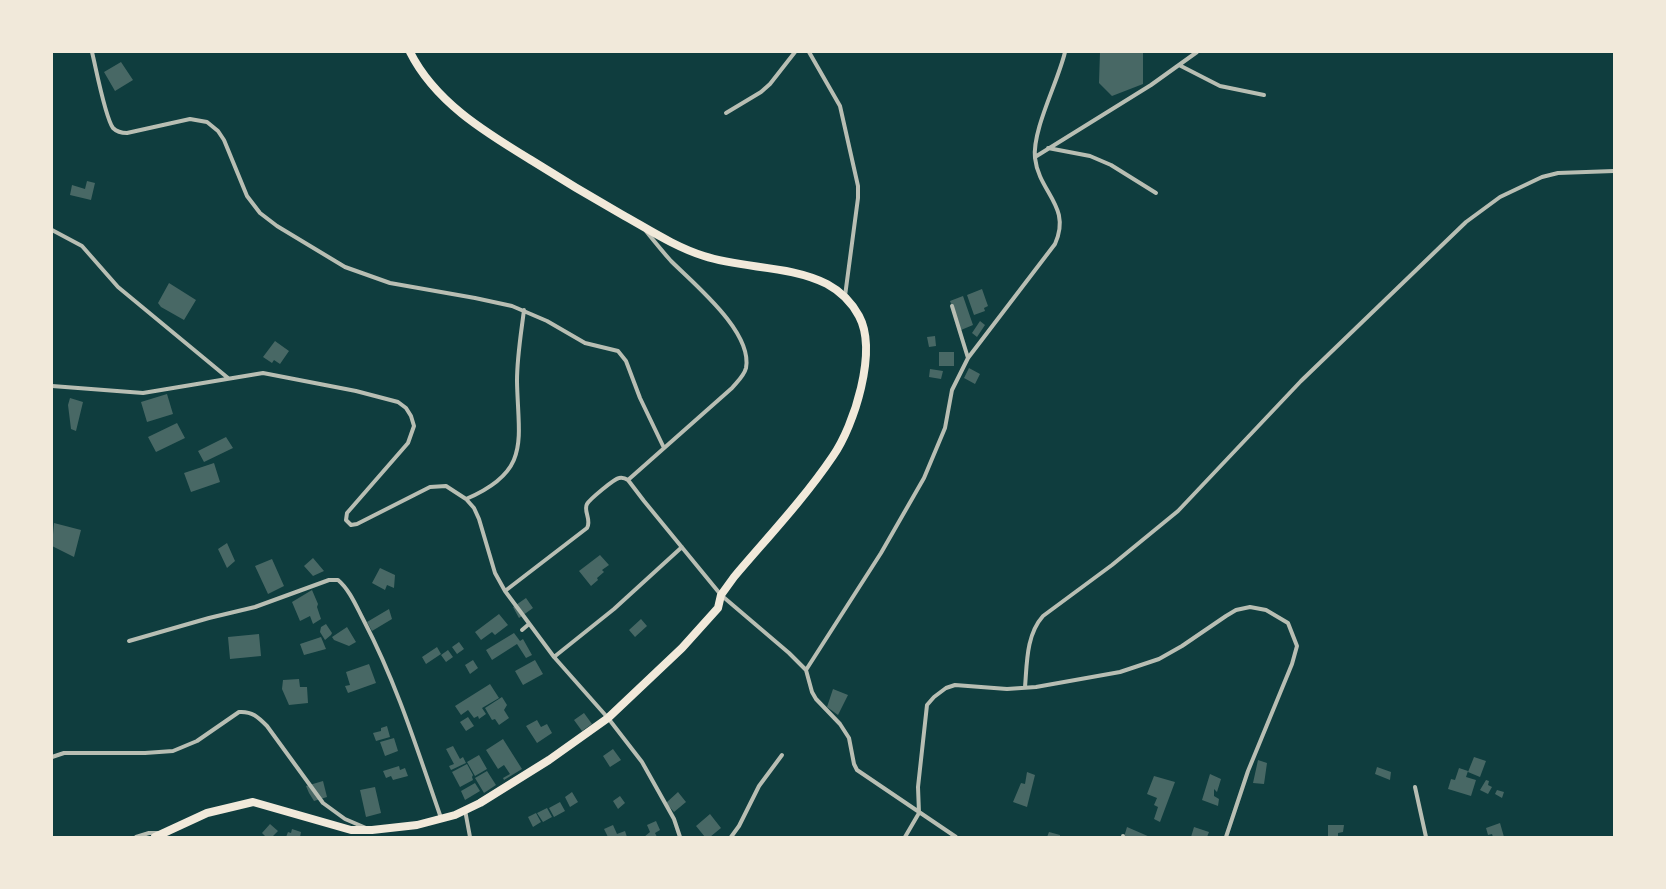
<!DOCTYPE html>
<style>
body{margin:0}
#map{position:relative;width:1666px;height:889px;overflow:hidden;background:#0f3d3e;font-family:Quicksand,sans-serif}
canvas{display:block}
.frame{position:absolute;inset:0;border:53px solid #f1e9da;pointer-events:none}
</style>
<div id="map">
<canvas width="1666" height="889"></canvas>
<div class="frame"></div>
</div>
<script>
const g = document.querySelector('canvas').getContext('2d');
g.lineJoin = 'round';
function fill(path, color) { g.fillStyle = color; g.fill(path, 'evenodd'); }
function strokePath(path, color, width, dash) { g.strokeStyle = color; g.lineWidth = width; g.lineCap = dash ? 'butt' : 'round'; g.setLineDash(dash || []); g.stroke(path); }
const building = new Path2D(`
 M1100,52L1143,53V84L1112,96L1099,83Z
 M121,62L133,80L115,91L104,72Z
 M87,181L95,183L91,200L70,195L72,185L85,189Z
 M169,283L196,300L184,320L161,307L158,303Z
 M982,289L988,306L984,308L985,311L974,315L967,295Z
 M963,296L973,325L961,330L950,301Z
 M980,321L985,325L977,337L972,333Z
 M935,336L936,346L929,347L927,337Z
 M275,341L289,351L280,364L274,360L272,363L263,357Z
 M939,352H954V366H939Z
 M969,368L980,374L975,384L964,378Z
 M930,369L943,371L941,379L929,377Z
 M167,394L173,414L147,422L141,402Z
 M70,398L83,402L76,431L71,429L68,405Z
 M177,423L185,438L156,452L148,437Z
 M226,437L233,448L204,462L198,451Z
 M214,463L220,482L191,492L184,473Z
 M54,523L81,530L74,557L52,546Z
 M227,543L235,561L227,568L218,549Z
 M600,555L609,565L602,570L604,572L597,578L598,580L591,586L579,571Z
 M313,558L324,571L313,576L304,566Z
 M272,559L284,586L268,594L255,566Z
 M380,568L395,575L394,588L387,585L385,590L372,583Z
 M312,590L318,604L317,607L321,619L313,624L310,616L300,621L292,602Z
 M526,598L533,608L519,618L513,607Z
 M389,609L392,619L372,631L367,622Z
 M499,614L508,625L495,635L492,632L481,640L475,632Z
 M641,619L647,626L635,637L629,630Z
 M326,624L332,633L331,635L325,640L320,632L321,627Z
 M347,627L356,642L349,646L334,640L332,637Z
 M514,633L520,641L523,639L532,655L526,658L517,644L492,660L486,650Z
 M259,634L261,656L230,659L228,637Z
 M321,637L326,649L304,655L300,644Z
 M459,642L464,649L457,654L452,647Z
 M437,647L441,654L426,664L422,657Z
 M448,650L453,657L446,662L441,655Z
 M473,660L478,668L470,674L465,665Z
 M535,660L543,674L523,685L515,671Z
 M369,664L376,683L348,693L345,686L350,685L346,672Z
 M299,679L300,687H307L308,703L289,705L282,689L283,680Z
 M490,684L499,698L482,708L486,714L479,719L478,716L474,718L468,710L461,715L455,706Z
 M833,689L848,695L838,715L827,707Z
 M502,697L507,705L504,710L509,718L499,725L495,719L492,720L485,708Z
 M584,713L592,724L582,731L574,720Z
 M468,717L474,726L466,731L460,722Z
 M537,720L541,727L547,724L552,733L537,743L526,726Z
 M387,726L390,737L376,741L373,733L381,731V728Z
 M394,738L398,751L385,756L380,742Z
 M503,739L522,769L504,780L503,778L510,774L504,765L498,769L486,750Z
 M453,746L460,759L463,757L466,763L451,770L449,766L454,764L446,749Z
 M613,749L621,760L610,767L603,756Z
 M479,755L487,769L475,776L467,762Z
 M1474,757L1486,761L1480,777L1468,772Z
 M1258,760L1267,763L1264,784L1253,783Z
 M467,764L473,775L472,777L473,780L460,787L452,772Z
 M399,766L400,770L405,768L408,776L393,780L391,776L386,778L383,771Z
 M1377,767L1391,772L1390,780L1375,774Z
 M1459,768L1468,771L1466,777L1476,780L1471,796L1448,789L1451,779L1455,780Z
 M487,771L496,785L484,793L475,778Z
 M1027,772L1035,775L1027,807L1013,802L1021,783L1025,784Z
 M1210,774L1221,779L1217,792L1214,789V796L1219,799L1218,806L1202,800Z
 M1154,776L1175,782L1160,822L1154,819L1158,807L1154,805L1157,798L1147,794Z
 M1486,780L1489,781L1488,785L1492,787L1488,794L1480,790Z
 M323,781L327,797L314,801L309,793L306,786Z
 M475,783L480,791L465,800L461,791Z
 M375,787L381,813L366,817L360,790Z
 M1497,790L1504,792L1502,798L1495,794Z
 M572,792L578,802L570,807L565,797Z
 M678,792L686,802L674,812L666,803Z
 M620,796L625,803L618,809L613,801Z
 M560,802L565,811L554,817L549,808Z
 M547,808L552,817L543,822L537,813Z
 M536,813L541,822L533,827L528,817Z
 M710,814L721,828L710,837H705L696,826Z
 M656,821L660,830L655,833L657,837H644L650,832L647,825Z
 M1500,823L1504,837H1493L1492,834L1488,835L1486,828Z
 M270,824L278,831L272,837H266L262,833Z
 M613,825L617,834L625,831L627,837H608L604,829Z
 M1328,825H1344L1343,832L1338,833V837H1328Z
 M1127,827L1150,837H1124Z
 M1194,827L1209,832L1207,837H1191Z
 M292,829L301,832L300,837H286L288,832L291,833Z
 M1049,832L1060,835V837H1047Z`);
const minor = new Path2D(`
 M92,52C96,68 105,117 113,128C117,132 121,133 127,133L190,119L207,122L218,131L224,140L247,196L260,213L277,226L345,267L390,283L475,298L512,306L547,321L585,343L618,351L626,361L640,398L664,448
 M809,52L840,106L858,186V198L845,296
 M1179,65L1220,86L1264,95
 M726,113L761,92L770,84L795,52
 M1048,148L1090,156L1111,165L1156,193
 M1035,157L1151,85L1197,52
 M52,230L82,246L118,287L228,378
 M952,306L968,358
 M52,386L143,393L263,373L356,391L398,402L406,408L411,416L414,426L408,443L347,513L346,520L351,525L357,524L430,487L446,486L466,499L474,508L479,519L495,573L505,591L554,657L608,718L642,762L674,819L680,837
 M628,480L644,501L721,595L789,653L806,670L812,692L816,699L840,724L849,738L854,764L857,770L956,837
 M628,480L732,388C737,382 744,376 746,368C753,332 694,284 671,261C662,251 654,241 646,231
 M466,499C532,471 518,440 517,381C517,357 521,334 524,310
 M505,591L587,528C592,520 583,511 587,504C590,499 614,479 619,478C623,477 625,478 628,480
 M522,630L529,624
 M129,641L209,618L255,607L329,580H338C350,590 357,608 364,621C397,684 418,752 441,818
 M554,657L614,609L682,547
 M806,670L881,553L924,478L945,428L952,390L968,358L1055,244C1072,206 1039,193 1035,158C1032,130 1058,82 1065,52
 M1025,687C1027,664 1026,635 1043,616L1112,565L1178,511L1301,381L1466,222L1500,197L1542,177L1558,173L1614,171
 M52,757L64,753H145L173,751L197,741L239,712C252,711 258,717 267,726L323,803L345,819L366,828
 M1415,787L1426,837
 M465,810L470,837
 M136,837L149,833H158
 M731,837L739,826L759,786L782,755
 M905,837L919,813L918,787L927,705L934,697L946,688L955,685L1007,689L1036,687L1120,672L1159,659L1182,646L1226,616L1236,610L1250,607L1266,610L1288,623L1297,646L1292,664L1248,771L1226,837
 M1123,837V836`);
const secondary = new Path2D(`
 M155,837L207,813L253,802L351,830H372L417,825L455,815L480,803L549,760L608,718L682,648L718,608L721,595L734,577C767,538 804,499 833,456C854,426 878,351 859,316C852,303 840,291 827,284C789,265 744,269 704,256C675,247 648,229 621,214C591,197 561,179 531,160C485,132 435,102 410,52`);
fill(building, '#486865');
strokePath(minor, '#b8beb3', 4);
strokePath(secondary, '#f1e9da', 8);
</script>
